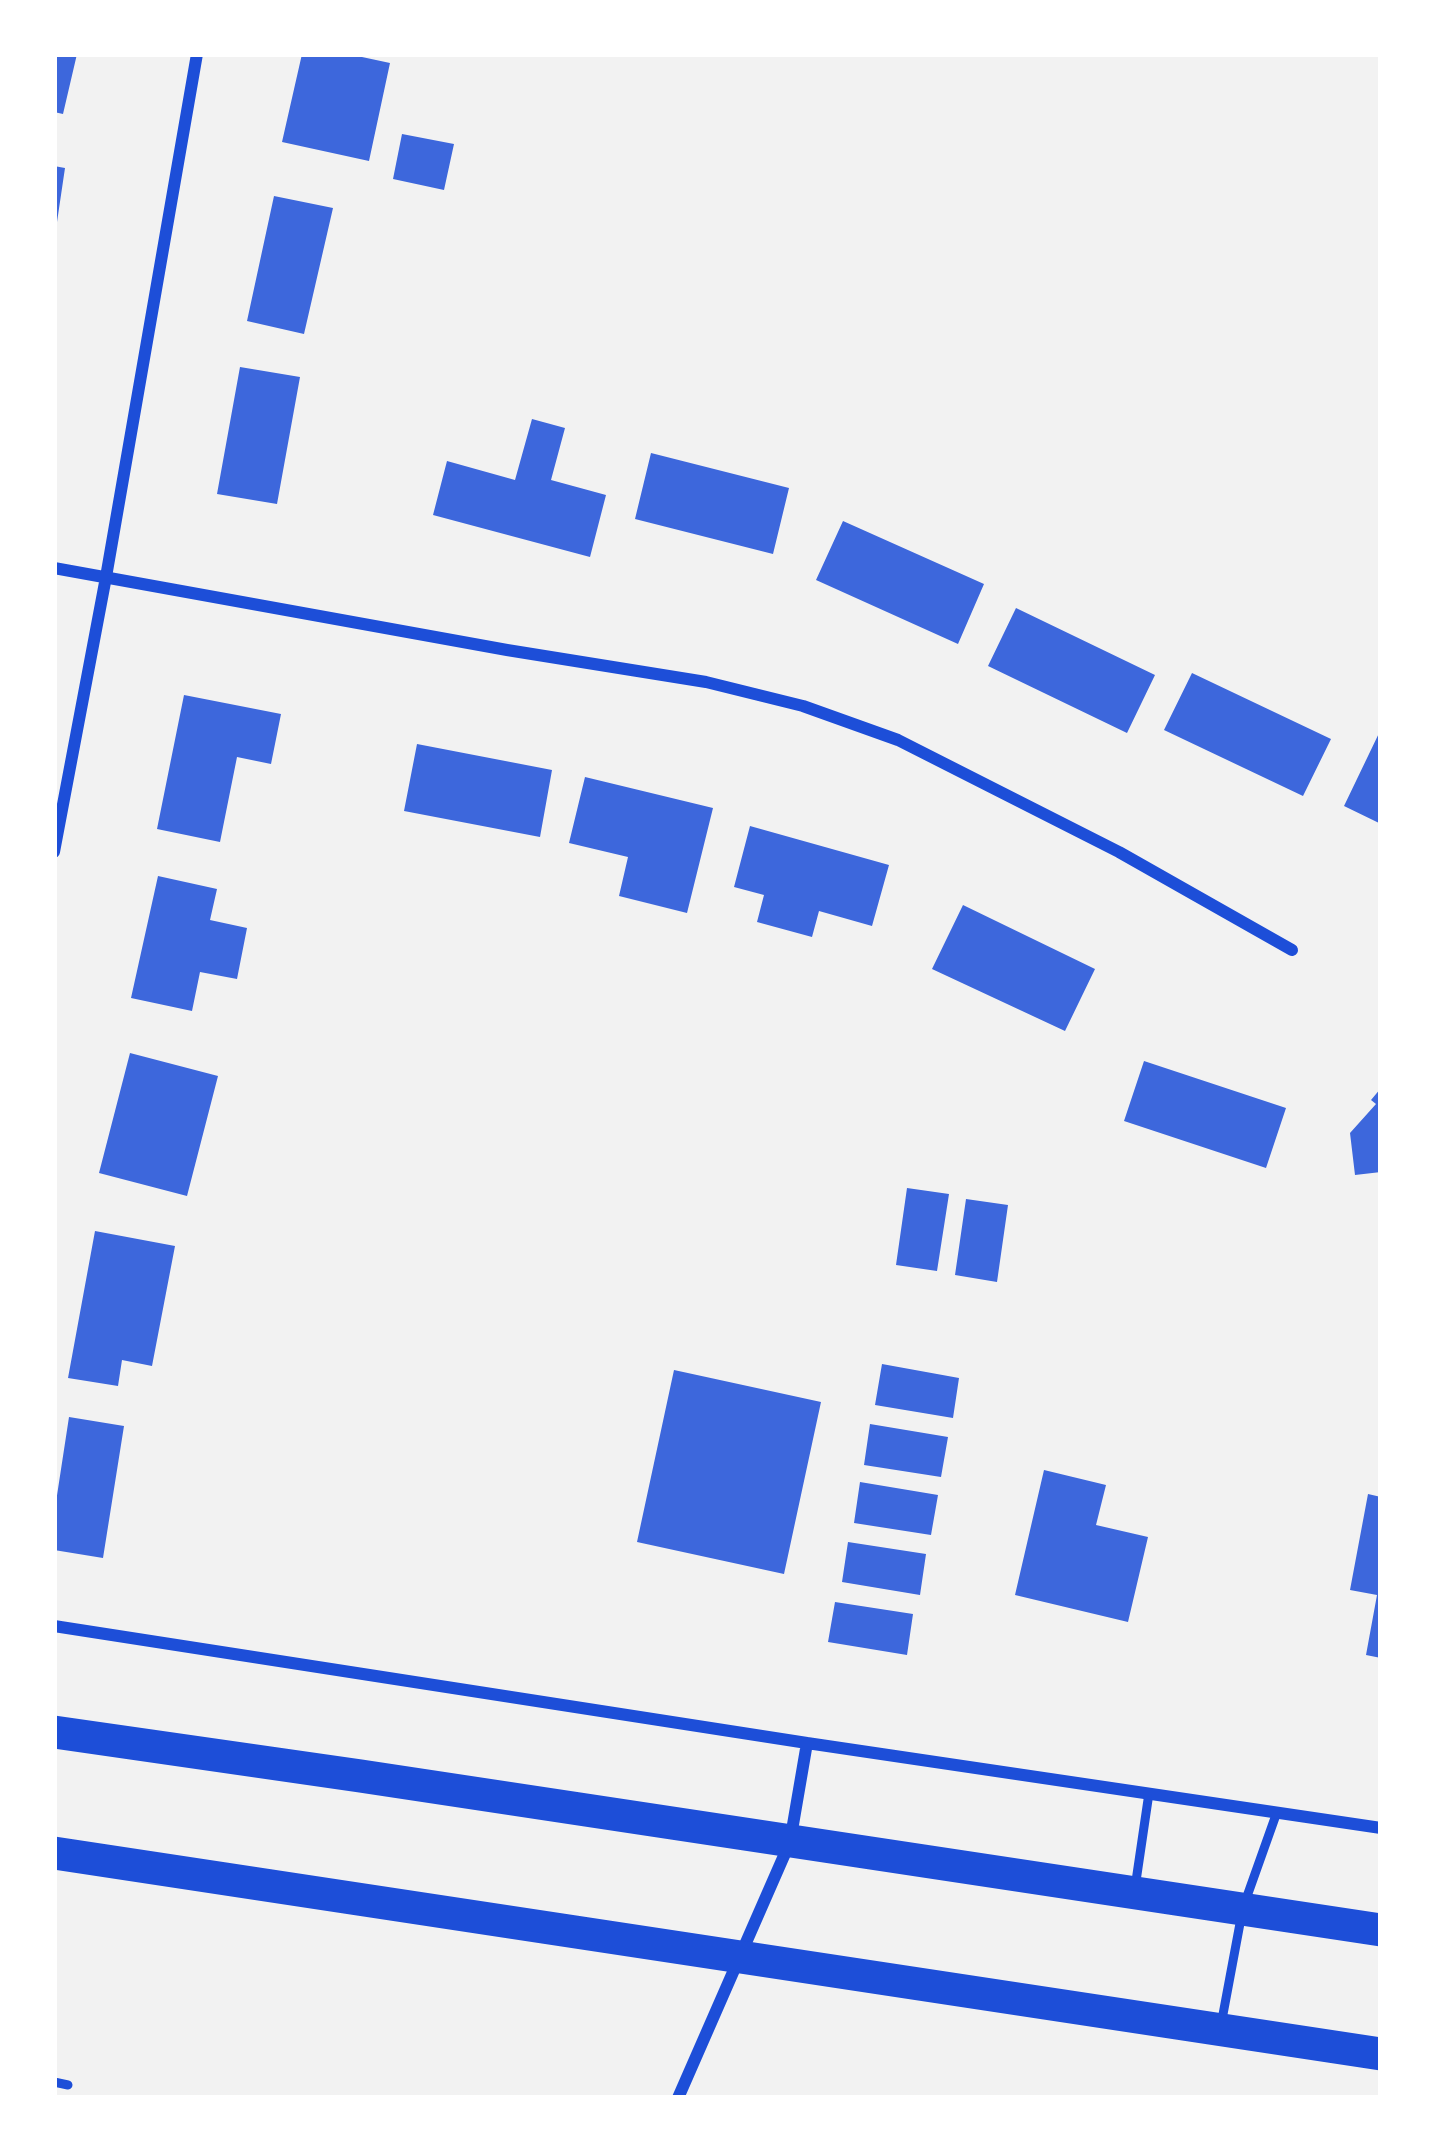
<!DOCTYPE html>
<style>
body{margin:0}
#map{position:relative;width:1435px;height:2152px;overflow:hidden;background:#f2f2f2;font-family:Barlow,sans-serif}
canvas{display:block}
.frame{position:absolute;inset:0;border:57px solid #fff;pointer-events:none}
</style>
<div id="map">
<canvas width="1435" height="2152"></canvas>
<div class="frame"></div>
</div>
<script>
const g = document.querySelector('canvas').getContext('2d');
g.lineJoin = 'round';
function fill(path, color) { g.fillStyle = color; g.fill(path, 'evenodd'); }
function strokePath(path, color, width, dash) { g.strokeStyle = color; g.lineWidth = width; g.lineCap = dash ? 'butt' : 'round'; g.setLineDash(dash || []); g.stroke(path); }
const building = new Path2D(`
 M54,54H77L63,114L54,112Z
 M302,54H363L362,57L390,63L369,161L282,142Z
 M402,134L454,144L444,190L393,179Z
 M54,166L65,168L57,222H54Z
 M274,196L333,208L304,334L247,321Z
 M240,367L300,377L277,504L217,494Z
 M532,419L565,428L551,480L606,495L590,557L433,515L447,461L515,480Z
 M651,453L789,488L773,554L635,519Z
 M843,521L984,584L958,644L816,580Z
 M1016,608L1155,675L1127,733L988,666Z
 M1192,673L1331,739L1303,796L1164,730Z
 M184,695L281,714L271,764L237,757L220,842L157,829Z
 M1381,729V819L1379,823L1344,806Z
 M417,744L552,770L540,837L404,811Z
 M585,777L713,808L687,913L619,896L628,857L569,843Z
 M750,826L889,865L872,926L819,911L812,937L757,922L764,895L734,887Z
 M158,876L217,889L210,920L247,928L237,979L200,972L192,1011L131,998Z
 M963,905L1095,969L1065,1031L932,969Z
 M130,1053L218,1076L187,1196L99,1173Z
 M1144,1061L1286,1108L1266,1168L1124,1121Z
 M1381,1088V1172L1355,1175L1350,1133L1376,1104L1371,1100Z
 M907,1188L949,1194L937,1271L896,1265Z
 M966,1199L1008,1205L997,1282L955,1275Z
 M95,1231L175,1246L152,1366L122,1360L118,1386L68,1378Z
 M882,1364L959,1378L953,1418L875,1405Z
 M674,1370L821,1402L784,1574L637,1542Z
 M69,1417L124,1426L103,1558L54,1550V1515Z
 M870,1424L948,1437L941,1477L864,1465Z
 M1044,1470L1106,1485L1096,1525L1148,1537L1128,1622L1015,1595Z
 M860,1482L938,1495L931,1535L854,1523Z
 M1368,1494L1381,1497V1658L1366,1655L1377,1595L1350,1590Z
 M848,1542L926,1554L920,1595L842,1582Z
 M835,1602L913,1614L907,1655L828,1642Z`);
const service = new Path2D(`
 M1135,1888L1149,1793
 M1245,1902L1277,1812
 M1221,2025L1241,1918
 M54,2082L68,2085`);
const minor = new Path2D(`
 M54,568L507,650L706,682L803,706L898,740L1119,852L1292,950
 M54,852L106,577L197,54
 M54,1626L807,1743L1381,1828
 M678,2098L790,1842L807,1743`);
const trunk = new Path2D(`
 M54,1732C497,1794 939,1864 1381,1930
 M54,1853L1381,2054`);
fill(building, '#3d67dc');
strokePath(service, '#1d4ed8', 9);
strokePath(minor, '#1d4ed8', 12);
strokePath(trunk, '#1d4ed8', 33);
</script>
